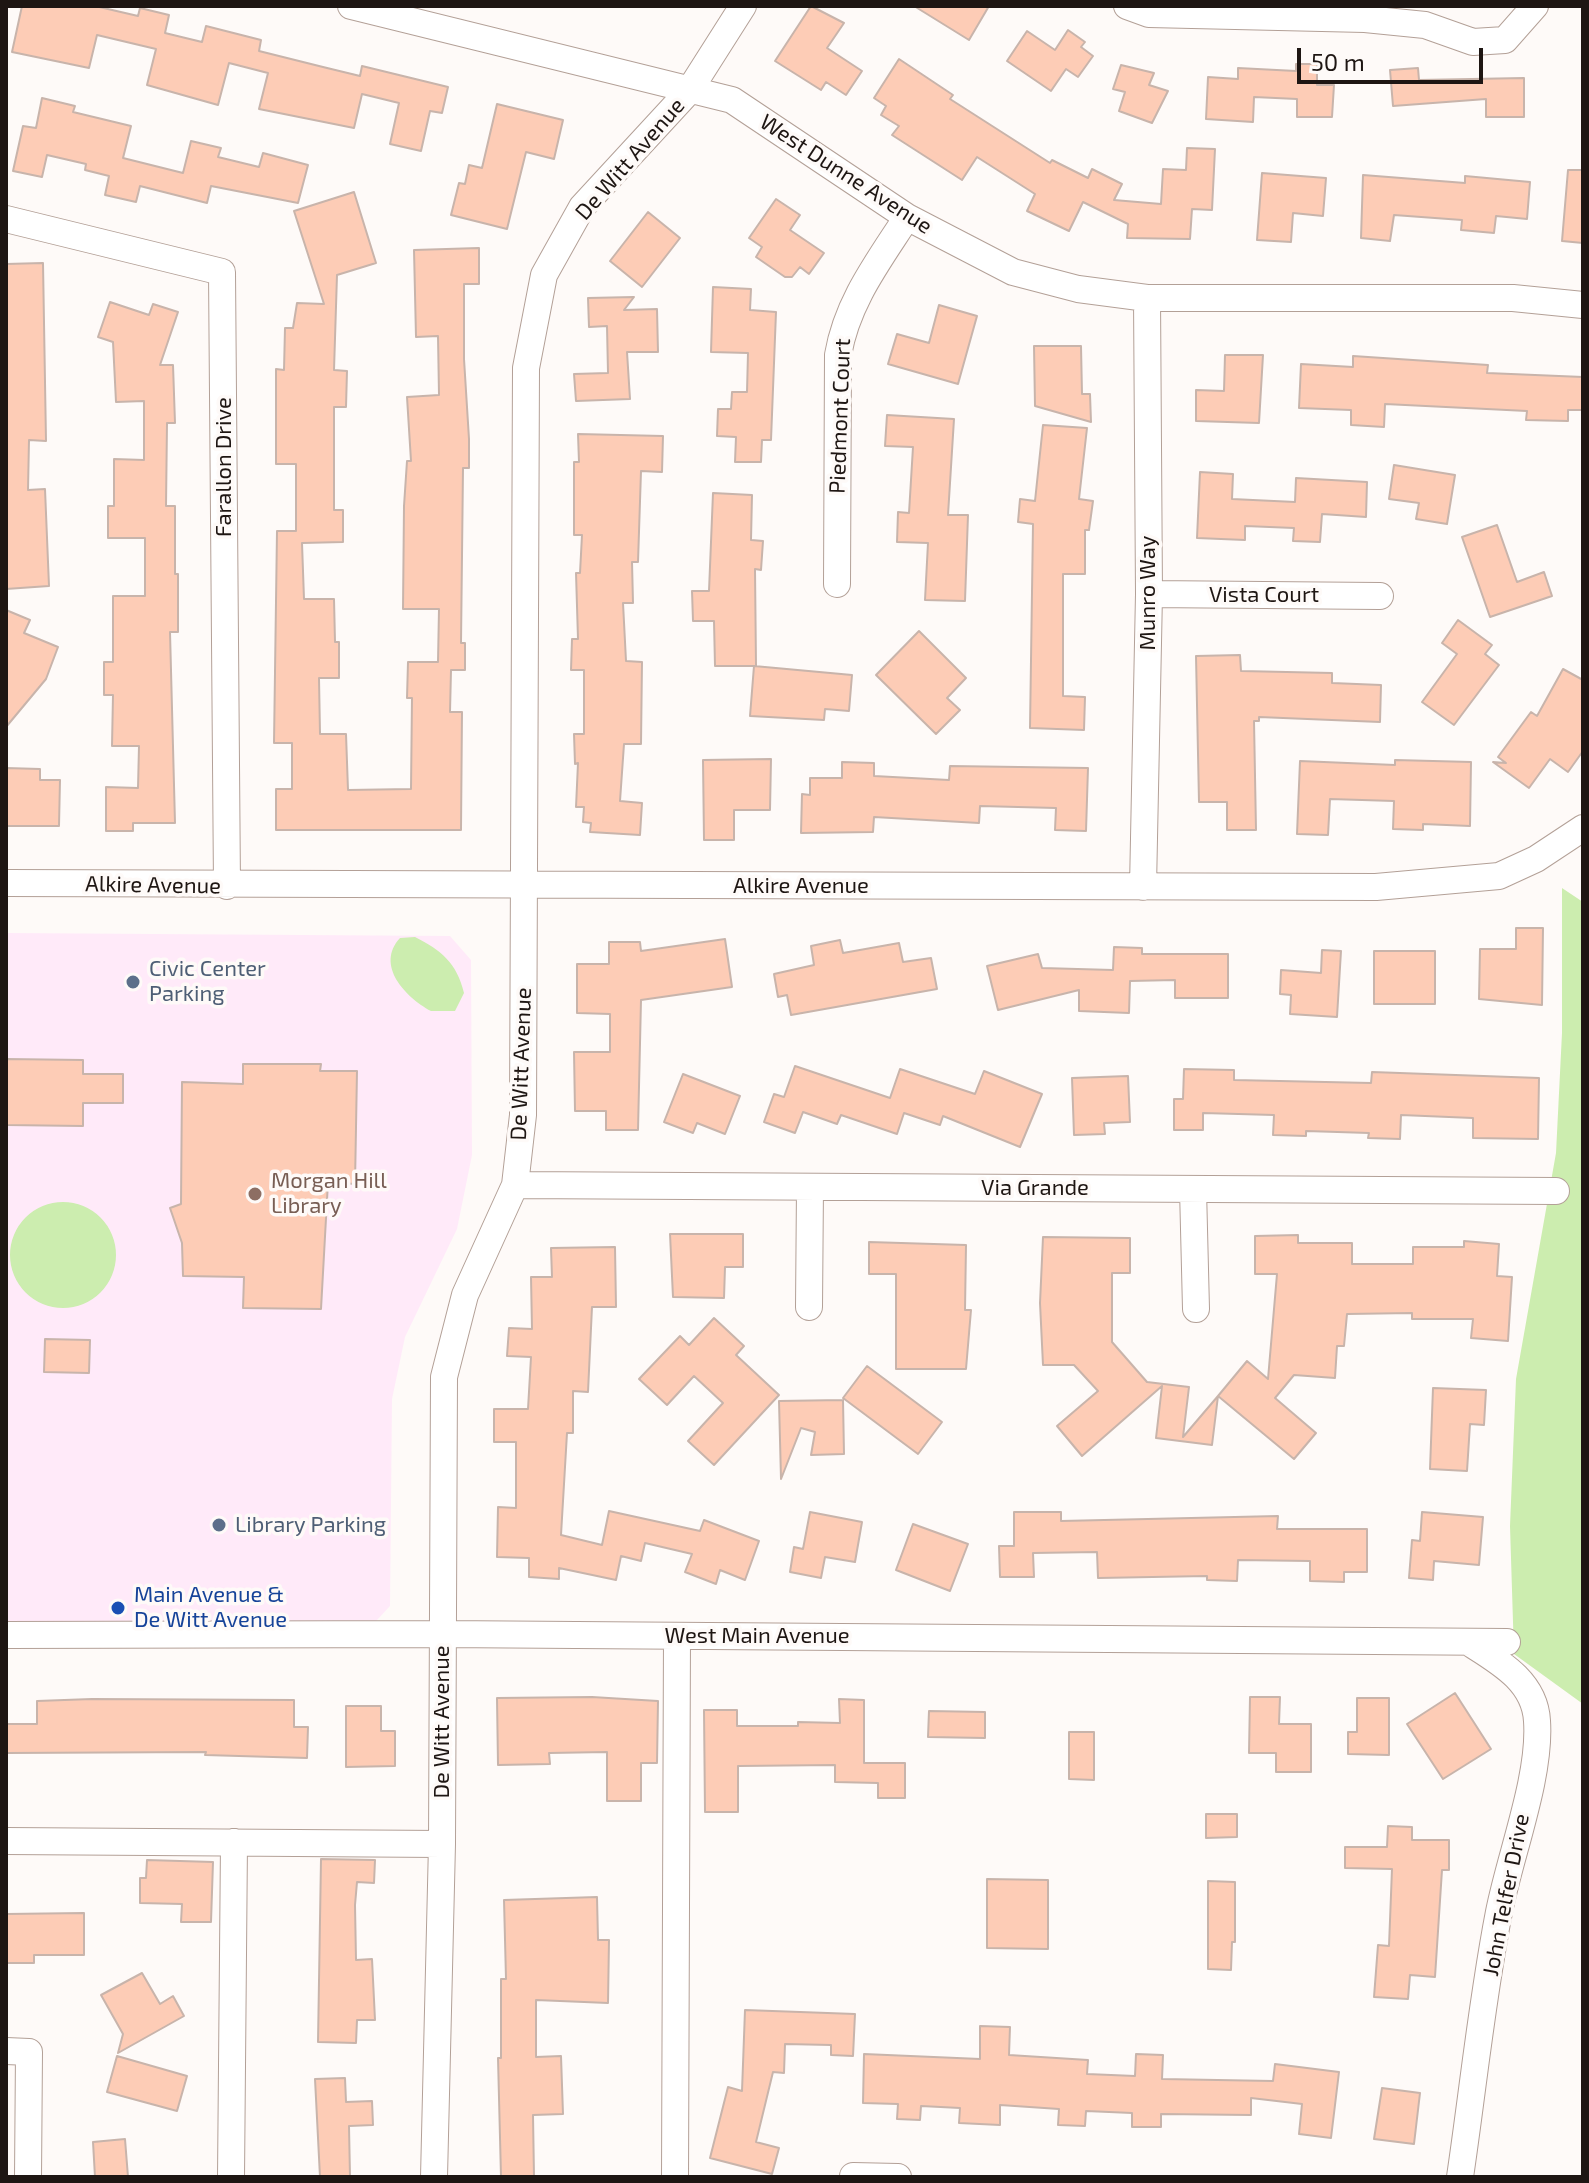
<!DOCTYPE html>
<style>
body{margin:0}
#map{position:relative;width:1589px;height:2183px;overflow:hidden;background:#fefaf8;font-family:"Exo 2",sans-serif}
canvas{display:block}
.frame{position:absolute;inset:0;border:8px solid #1e1613;pointer-events:none}
.scale{position:absolute;left:1297px;top:48px;width:186px;height:36px;box-sizing:border-box;border:4px solid #1e1613;border-top:0;padding-left:10px;font-size:24px;line-height:28px;white-space:nowrap;color:#1e1613;-webkit-text-stroke:6px #fefaf8;paint-order:stroke}
</style>
<div id="map">
<canvas width="1589" height="2183"></canvas>
<div class="frame"></div>
<div class="scale">50 m</div>
</div>
<script>
const g = document.querySelector('canvas').getContext('2d');
g.lineJoin = 'round';
function fill(path, color) { g.fillStyle = color; g.fill(path, 'evenodd'); }
function strokePath(path, color, width, dash) { g.strokeStyle = color; g.lineWidth = width; g.lineCap = dash ? 'butt' : 'round'; g.setLineDash(dash || []); g.stroke(path); }
function label(font, color, halo, rows, align = 'center') {
  g.font = font + ' "Exo 2",sans-serif'; g.lineWidth = 7; g.setLineDash([]); g.textBaseline = 'middle'; g.strokeStyle = halo; g.fillStyle = color; for (const [text, x, y, turn = 0] of rows) {
    g.save(); g.translate(x, y); g.rotate((+turn || 0) * Math.PI / 180); g.textAlign = isNaN(turn) ? turn : align; if (halo) g.strokeText(text, 0, 0); g.fillText(text, 0, 0); g.restore();
  }
}
const commercial = new Path2D(`
 M6,933L450,936L471,960L472,1155L457,1229L405,1337L392,1399L390,1606L365,1633L6,1632Z`);
const green = new Path2D(`
 M1562,888L1583,902V1704L1514,1654L1510,1526L1516,1379L1556,1153L1562,1033Z
 M415,937C441,950 457,963 464,993L455,1011H431C405,997 375,965 400,938Z
 M10 1255a53 53 0 1 1 106 0a53 53 0 1 1-106 0Z`);
const building = new Path2D(`
 M22,6H95L138,16L140,8L169,15L165,33L202,42L206,26L261,40L259,51L323,67L360,76L362,66L448,87L442,113L430,111L421,151L390,144L399,103L362,94L354,128L259,109L268,73L229,63L218,105L147,85L156,49L97,35L89,68L12,52Z
 M811,6L844,23L827,48L862,71L846,95L826,82L821,90L775,61Z
 M914,6H989L969,40Z
 M1068,30L1085,42L1081,47L1093,56L1078,77L1066,69L1051,91L1007,61L1027,31L1055,50Z
 M899,59L953,95L950,99L1050,163L1052,160L1088,178L1092,169L1122,184L1114,200L1161,204L1163,169L1186,170L1187,148L1215,149L1212,210L1192,209L1190,239L1127,238L1128,224L1083,202L1069,231L1027,211L1035,194L977,157L962,180L892,135L899,126L881,115L886,106L874,98Z
 M1296,64H1317V85H1334L1332,117H1297V99L1254,97L1253,122L1206,119L1208,77L1238,79V68L1296,71Z
 M1121,65L1154,73L1149,85L1168,91L1152,123L1119,111L1125,92L1113,89Z
 M1418,68L1419,80L1524,78V117H1486V99L1393,106L1390,70Z
 M42,98L75,106L73,112L131,126L123,158L183,173L191,141L221,148L218,157L259,167L263,153L308,165L298,203L211,186L207,203L140,186L136,202L105,195L109,176L85,170L86,164L47,155L42,177L13,171L23,126L36,128Z
 M497,104L563,120L554,159L526,152L507,229L451,215L459,183L465,184L469,165L482,168Z
 M1568,170H1583V243L1562,241Z
 M1262,173L1326,178L1323,216L1293,213L1291,242L1257,240Z
 M1363,175L1465,183V176L1530,182L1527,219L1496,216L1494,233L1461,230L1462,220L1394,215L1390,241L1361,238Z
 M354,192L376,263L337,275L334,370L347,371L346,407H334V510H343V542L302,543L304,599H334L335,642H339V678H319L320,734H346L348,790L411,789L412,698H407L408,662H438L439,609H403L404,506L407,461H411L407,397L439,395L438,336L416,337L414,250L479,248V284H464V359L469,439V468H463L461,643H465V670H451L450,712H462L461,830H276V789H292V743H274L277,531H296V464H276V369L284,370L285,328H293L297,303L324,304L294,211Z
 M776,199L800,215L790,230L824,253L809,274L800,267L792,277H785L756,257L762,247L749,238Z
 M648,212L680,238L642,287L610,261Z
 M43,263L46,441L29,440L28,490L45,489L49,586L6,589V264Z
 M713,287L751,289L750,310L776,312L771,440H762L761,462H735L736,437L717,436L718,409H731L732,392H747L748,353L711,352Z
 M634,297L624,310L657,309L658,352H627L630,399L576,401L574,374L608,373L607,326L589,327L588,298Z
 M110,302L149,315L153,304L178,312L160,365H173L175,423H167L166,506H175V574H178V632H170L175,823H133V831H106V787L138,788L139,746H112L113,695H104V662H113V596H145V538H108V506H114V459L144,460V401L116,402L113,342L98,337Z
 M939,305L977,316L958,384L888,364L897,334L929,343Z
 M1034,346H1081L1082,394H1090L1091,422L1035,406Z
 M1225,355H1263L1259,423L1196,421V390L1224,391Z
 M1353,356L1488,365L1487,373L1583,377V410H1568V421L1526,420L1527,411L1385,404L1384,427L1351,425V410L1299,408L1301,364L1353,367Z
 M887,415L954,419L948,515H968L965,601L925,600L928,543L897,542L898,512L909,513L913,447L885,446Z
 M1043,425L1087,428L1079,499L1093,501L1089,530H1085V574H1063V696L1085,697L1084,730L1030,728L1033,524L1018,522L1020,499L1035,501Z
 M578,434L663,436L662,472L641,471L638,562H632L633,603H623L626,661L642,662L641,744H624L620,801L642,803L640,835L590,832L591,823L583,822L584,807H576L578,763L575,764L574,734H584V670H571L572,639H578L576,573H580L582,535H574V462H579Z
 M1394,465L1455,475L1447,524L1416,519L1419,503L1389,499Z
 M1200,472L1233,474L1232,499L1295,502L1296,478L1367,482L1366,517L1322,514L1320,542L1293,541L1294,528L1245,526V540L1197,538Z
 M713,493L752,495L751,540L763,541L761,570L755,569L756,666H715L714,621H693L692,591H709Z
 M1497,525L1517,582L1544,572L1552,596L1490,617L1462,537Z
 M6,610L30,620L24,633L58,647L46,679L6,727Z
 M1458,620L1492,645L1485,654L1499,665L1454,725L1422,702L1457,654L1442,643Z
 M919,631L966,678L947,698L960,710L936,734L876,675Z
 M1240,655L1241,671L1332,673V683L1381,685L1380,722L1259,717V721H1254L1256,830H1227V802H1199L1196,656Z
 M754,666L852,675L849,711L825,709L824,720L750,716Z
 M1563,669L1583,680V751L1568,772L1550,759L1529,788L1493,762L1506,763L1498,757L1531,712L1537,716Z
 M771,759L770,810H734V840H704L703,760Z
 M1395,760L1471,762L1470,826L1423,824V830L1393,829L1394,801L1330,799L1328,835L1297,834L1300,761L1395,765Z
 M842,762L874,763V776L949,780L950,766L1088,768L1086,831L1055,830L1056,808L980,806L979,823L874,817L873,832L801,833L802,794L810,795V778H842Z
 M6,768L40,769V780H60L59,826H6Z
 M1516,928H1543L1542,1005L1479,999L1480,949H1516Z
 M725,939L732,987L641,1000L638,1130H606V1111H575L574,1052H610V1014L577,1013V964H609V942H640L641,951Z
 M840,940L843,953L899,943L903,962L931,958L937,989L791,1015L787,995L778,997L774,974L814,965L811,946Z
 M1114,947L1142,948V954H1228V998H1175V980L1130,981L1129,1013L1079,1011V990L998,1010L987,966L1038,954L1042,968L1113,970Z
 M1322,950L1341,951L1337,1017L1290,1014L1291,995L1280,994L1281,970L1321,973Z
 M1374,951H1435V1004H1374Z
 M6,1059L83,1060V1074H123V1103H83V1126L6,1125Z
 M243,1064H321L320,1071H357L355,1184L328,1182L321,1309L243,1308L244,1277L183,1276L182,1243L170,1208L181,1204L182,1082L243,1084Z
 M795,1066L890,1098L900,1069L975,1094L984,1071L1042,1094L1020,1147L943,1116L940,1125L904,1113L897,1134L841,1115L837,1124L803,1112L795,1133L764,1122L774,1094L784,1097Z
 M1184,1069L1234,1070V1080L1371,1083L1372,1072L1539,1078L1538,1139L1473,1138V1118L1401,1115L1400,1139L1368,1138L1369,1133L1306,1131V1136L1273,1135L1274,1115L1203,1113V1130H1174V1099H1183Z
 M683,1074L740,1096L725,1134L697,1123L693,1133L664,1122Z
 M1128,1076L1130,1122L1104,1123L1105,1134L1074,1135L1072,1078Z
 M670,1234H743V1267H725L724,1298L673,1297Z
 M1298,1235V1243H1352V1264H1413V1247H1464V1241L1499,1244L1497,1276L1512,1277L1508,1341L1471,1338L1473,1319H1412V1313L1347,1314L1344,1346H1337L1335,1378L1294,1375L1275,1398L1316,1433L1294,1459L1218,1396L1247,1361L1268,1379L1277,1274H1255V1236Z
 M1043,1237L1130,1238V1273H1112V1342L1147,1382L1189,1387L1183,1437L1218,1396L1212,1445L1156,1438L1162,1386L1082,1456L1057,1426L1098,1391L1074,1365H1043L1040,1303Z
 M869,1242L966,1245L965,1310H971L966,1369H896V1274H869Z
 M615,1247L616,1307H592L588,1392L573,1391V1433H567L561,1535L602,1545L609,1511L700,1531L704,1520L759,1541L745,1580L720,1570L716,1584L685,1572L692,1554L645,1543L641,1561L621,1556L616,1580L559,1568V1579L529,1577V1558L497,1557L498,1507L516,1508V1442H494V1409H528L531,1357L507,1356L509,1328L532,1329L531,1277H552L551,1248Z
 M714,1318L744,1346L736,1355L779,1395L714,1465L688,1441L723,1403L694,1376L667,1405L639,1379L680,1336L689,1345Z
 M45,1339L90,1340L89,1373L44,1372Z
 M867,1366L942,1422L918,1454L843,1398Z
 M1433,1388L1486,1390L1484,1425L1470,1424L1467,1471L1430,1469Z
 M843,1400L844,1454L811,1455L815,1432L801,1428L781,1479L779,1401Z
 M810,1512L862,1522L855,1562L825,1557L821,1578L790,1572L794,1547L803,1549Z
 M1014,1512H1061V1521L1278,1516L1277,1529H1367V1572H1344V1582L1310,1581V1561L1238,1560L1237,1581L1207,1580V1576L1098,1578L1097,1552L1033,1553L1034,1577H1000L999,1546H1014Z
 M1422,1512L1483,1517L1479,1565L1434,1561L1433,1580L1409,1578L1412,1540L1420,1541Z
 M913,1524L968,1544L950,1591L896,1570Z
 M1455,1693L1491,1749L1443,1779L1407,1724Z
 M592,1697L658,1701L657,1763H641V1801H607V1752L549,1753L550,1764L498,1765L497,1698Z
 M1250,1697H1280L1279,1724H1311V1772H1276V1753H1249Z
 M1357,1698H1389V1755L1348,1754V1732H1357Z
 M92,1699L294,1700V1727H308L307,1758L205,1755L206,1752L6,1753V1724H37V1701Z
 M839,1699L864,1700V1763H905V1798H878V1783L835,1782V1765L738,1766V1812H705L704,1710H737V1726H798V1722L840,1723Z
 M346,1706H381V1731H395V1766L346,1767Z
 M929,1711L985,1712V1738L928,1737Z
 M1069,1732H1094V1780L1069,1779Z
 M1206,1814H1237V1837L1206,1838Z
 M1388,1826L1412,1827V1840H1449V1870H1442L1435,1977L1410,1975L1408,1999L1374,1997L1378,1945L1389,1946L1392,1869L1345,1868V1847H1387Z
 M321,1859L375,1860L374,1883L357,1882L355,1905L356,1960L372,1959L375,2020H357L356,2043L318,2042Z
 M147,1860L213,1862L211,1922H181L182,1904L140,1903V1878H146Z
 M987,1879L1048,1880V1949L987,1948Z
 M1208,1881L1235,1882V1942H1232L1231,1970L1208,1969Z
 M597,1897L598,1940H609L608,2003L536,2000V2057L561,2056L563,2114L533,2115L534,2177H501L498,2058H501V1979H506L504,1900Z
 M84,1913V1955H34V1963H6V1914Z
 M142,1973L160,2004L173,1996L184,2016L118,2053L123,2034L101,1995Z
 M745,2010L855,2014L853,2056L831,2055V2045L785,2044L784,2073L773,2072L756,2142L779,2148L772,2174L710,2158L728,2087L742,2091Z
 M980,2026L1010,2027L1009,2055L1088,2060L1087,2074L1135,2076L1136,2054L1163,2055L1162,2079L1273,2081L1275,2064L1339,2072L1331,2138L1299,2134L1302,2104L1251,2098V2115L1161,2114V2127H1132V2113L1086,2111L1085,2126L1058,2125L1059,2109L1000,2105V2125L959,2123L960,2108L921,2106L920,2120L897,2119L898,2104L863,2103L864,2054L980,2059Z
 M117,2056L187,2076L177,2111L107,2092Z
 M345,2078L346,2102L372,2101L373,2125L349,2126L350,2177H320L315,2079Z
 M1382,2088L1420,2093L1414,2144L1374,2139Z
 M125,2139L128,2177H95L93,2142Z`);
const minor = new Path2D(`
 M351,6L732,100L907,217L1013,272L1078,289L1147,298H1513L1583,305
 M1127,6L1149,14L1365,19L1425,25L1473,42L1505,40L1535,6
 M6,219L222,272L227,886
 M837,584L838,355C847,302 878,262 907,217
 M1149,594L1380,596
 M6,883L1376,887L1499,876L1536,859L1583,828
 M1143,887L1149,594L1147,298
 M515,1185L1556,1191
 M1193,1189L1196,1309
 M809,1307L810,1187
 M6,1635L443,1634L1507,1642
 M6,1841L442,1844
 M6,2051L29,2052L28,2177
 M853,2176L898,2177
 M231,2177L234,1842
 M434,2177L442,1844L444,1377L465,1295L515,1185L523,1115L526,368L544,275L582,207L689,91L743,6
 M675,2177L677,1636
 M1460,2177C1473,2089 1482,1999 1499,1912C1510,1855 1541,1777 1537,1721C1535,1681 1498,1661 1468,1642`);
const markers = [
 [133,982,8,"#5c6f8a"],
 [255,1194,8,"#8d6e63"],
 [219,1525,8,"#5c6f8a"],
 [118,1608,8,"#1a4fb4"]
];
const streetNames = [
 ["De Witt Avenue",630,159,-49],
 ["West Dunne Avenue",846,174,33],
 ["Piedmont Court",840,416,-88],
 ["Farallon Drive",224,467,-90],
 ["Munro Way",1148,593,-90],
 ["Vista Court",1264,595],
 ["Alkire Avenue",153,885,1],
 ["Alkire Avenue",801,886],
 ["De Witt Avenue",521,1064,-88],
 ["Via Grande",1035,1188],
 ["West Main Avenue",757,1636],
 ["De Witt Avenue",442,1722,-90],
 ["John Telfer Drive",1506,1895,-79]
];
const serviceNames = [
 ["Civic Center",149,969],
 ["Parking",149,994],
 ["Library Parking",235,1525]
];
const educationNames = [
 ["Morgan Hill",271,1181],
 ["Library",271,1206]
];
const transitNames = [
 ["Main Avenue &",134,1595],
 ["De Witt Avenue",134,1620]
];
fill(commercial, '#ffeaf9');
fill(green, '#ccedaf');
fill(building, '#fdccb6');
strokePath(building, '#c8b4ab', 2);
strokePath(minor, '#b3a097', 28);
strokePath(minor, '#fff', 26);
for (const [x, y, r, color] of markers) { const dot = new Path2D(); dot.arc(x, y, r, 0, 2 * Math.PI); g.fillStyle = color; g.fill(dot); strokePath(dot, '#fefaf8', 3); }
label('22px', '#1e1613', '#fefaf8', streetNames);
label('22px', '#4e5e75', '#fefaf8', serviceNames, 'left');
label('22px', '#785e54', '#fefaf8', educationNames, 'left');
label('22px', '#164399', '#fefaf8', transitNames, 'left');
</script>
